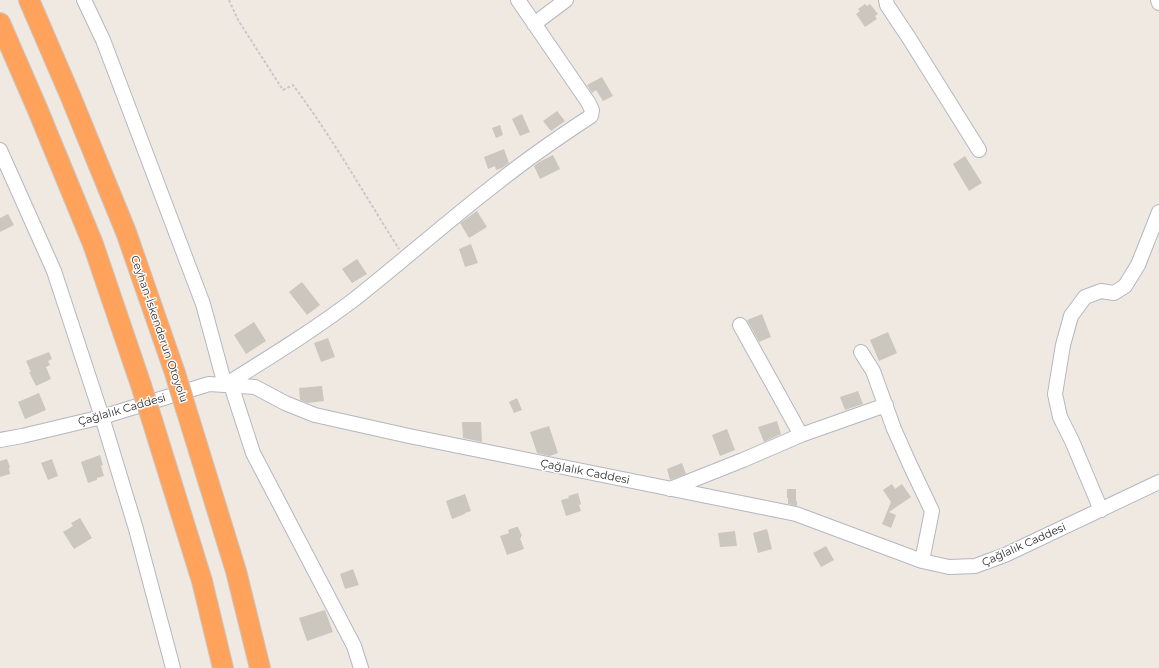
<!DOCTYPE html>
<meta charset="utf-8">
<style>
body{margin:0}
canvas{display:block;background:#efe9e1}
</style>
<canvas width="1159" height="668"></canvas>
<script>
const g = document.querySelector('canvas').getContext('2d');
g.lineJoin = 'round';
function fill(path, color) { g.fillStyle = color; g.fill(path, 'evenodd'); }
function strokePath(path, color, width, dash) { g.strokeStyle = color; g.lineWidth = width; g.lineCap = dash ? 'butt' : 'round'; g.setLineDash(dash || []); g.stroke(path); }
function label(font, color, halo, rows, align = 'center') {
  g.font = font + ' Montserrat,sans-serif'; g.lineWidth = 3; g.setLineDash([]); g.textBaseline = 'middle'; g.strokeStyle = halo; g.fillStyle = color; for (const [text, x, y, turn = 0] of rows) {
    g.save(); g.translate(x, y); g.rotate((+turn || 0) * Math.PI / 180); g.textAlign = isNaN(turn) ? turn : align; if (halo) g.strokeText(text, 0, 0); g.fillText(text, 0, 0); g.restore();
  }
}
const building = new Path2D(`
 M865,4L867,6L870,4L878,14L875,16L877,19L865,27L856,14L860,11L858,9Z
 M602,77L613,96L603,101L596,90L592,93L587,85Z
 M557,111L565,121L551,131L543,121Z
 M522,114L530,132L520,136L512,119Z
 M500,125L503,135L496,138L492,128Z
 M504,149L509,163L502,168L496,170L495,166L488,169L484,157Z
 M553,155L560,169L540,179L534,166L541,161Z
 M965,156L982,183L969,191L953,164Z
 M477,211L487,227L469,238L460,223Z
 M8,214L14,225L0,232V218Z
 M471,244L478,263L465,267L459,249Z
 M357,259L367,274L352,283L342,269Z
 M302,282L320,305L307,315L289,292Z
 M762,314L771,337L759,342L747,320Z
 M254,322L266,341L246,354L234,335Z
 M888,332L897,353L879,361L870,340Z
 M328,338L335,357L321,362L314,343Z
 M49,352L52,359L48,361L50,365L46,367L51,379L36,386L29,372H31L26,361Z
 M322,386L324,401L308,403L300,400L299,388Z
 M858,391L863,404L845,410L840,397Z
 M39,393L46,410L25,419L18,402Z
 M517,398L522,410L514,413L509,402Z
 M777,421L781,434L764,442L758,427Z
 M462,422H481L482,442L463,438Z
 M549,426L558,453L550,456L537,453L530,432Z
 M727,429L735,450L720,456L712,435Z
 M100,455L103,465L101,466L104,476L97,478V480L88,483L81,462Z
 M7,459L10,467L9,468L10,474L0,477V461Z
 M52,459L58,476L48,480L41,463Z
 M682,463L686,474L670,480L667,469Z
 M892,484L895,489L902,484L911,497L889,512L896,515L891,528L882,524L891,502L883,490Z
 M787,489H796V501H797V506L788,504V498H787Z
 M578,493L581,504L579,505L581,511L566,516L561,500L569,498L568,496Z
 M465,494L471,511L465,513V514L452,519L446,501Z
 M80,518L92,538L74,549L63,532L73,526L71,523Z
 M516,527H518L522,536H521V538H520L524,549L507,555L500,536L509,533L508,530Z
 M767,529L772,549L758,553L753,533Z
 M735,531L737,546L720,547L718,533Z
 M826,546L834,560L821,567L813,553Z
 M353,569L359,585L345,589L340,574Z
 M325,610L333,632L307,641L299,618Z`);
const path = new Path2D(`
 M229,0L238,20L283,90L293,85C332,137 364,194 399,249`);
const minor = new Path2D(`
 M84,0L103,40L203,304L225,385C270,357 314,330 356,298C404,260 449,220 497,183C527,159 559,137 591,116L592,110L588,102L518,0
 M886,0L887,5L909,38L979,150
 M1158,0L1159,3
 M534,24L566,0
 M0,150L54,271L102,417L136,529L173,668
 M740,325L801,435
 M861,352L873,371L894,429L911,467L932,511L922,561
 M231,385L253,453L354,646L361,668
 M0,440L22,436L102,417L209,384L255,387L285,403L315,415L409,436L796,514L922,561L949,567L975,566L1005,555L1159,482
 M670,489L743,460L801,435L886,405
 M1101,510L1072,441L1060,417L1055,394L1063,345L1071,316L1085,297L1101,291L1114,293L1125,286L1138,265L1159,212`);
const highway = new Path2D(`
 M29,0L70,95L126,232L175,373
 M0,23L37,108L93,244L141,385
 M186,409L236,571L260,668
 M152,420L202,581L223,668`);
const highwayBridge = new Path2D(`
 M175,373L186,409
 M141,385L152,420`);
const streetNames = [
 ["Ceyhan-İskenderun Otoyolu",159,329,71],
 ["Çağlalık Caddesi",122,410,-16],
 ["Çağlalık Caddesi",585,472,11],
 ["Çağlalık Caddesi",1024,545,-24]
];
fill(building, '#cbc7bf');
strokePath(minor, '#b4b7c1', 16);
strokePath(highway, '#c9c9c9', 22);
strokePath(path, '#c9c9c9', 2, [3, 2]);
strokePath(minor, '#fff', 14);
strokePath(highway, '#ffa35c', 20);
strokePath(highwayBridge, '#c9c9c9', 22, []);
strokePath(highwayBridge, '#ffa35c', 20);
label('11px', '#2e2e2e', '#fff', streetNames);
</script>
